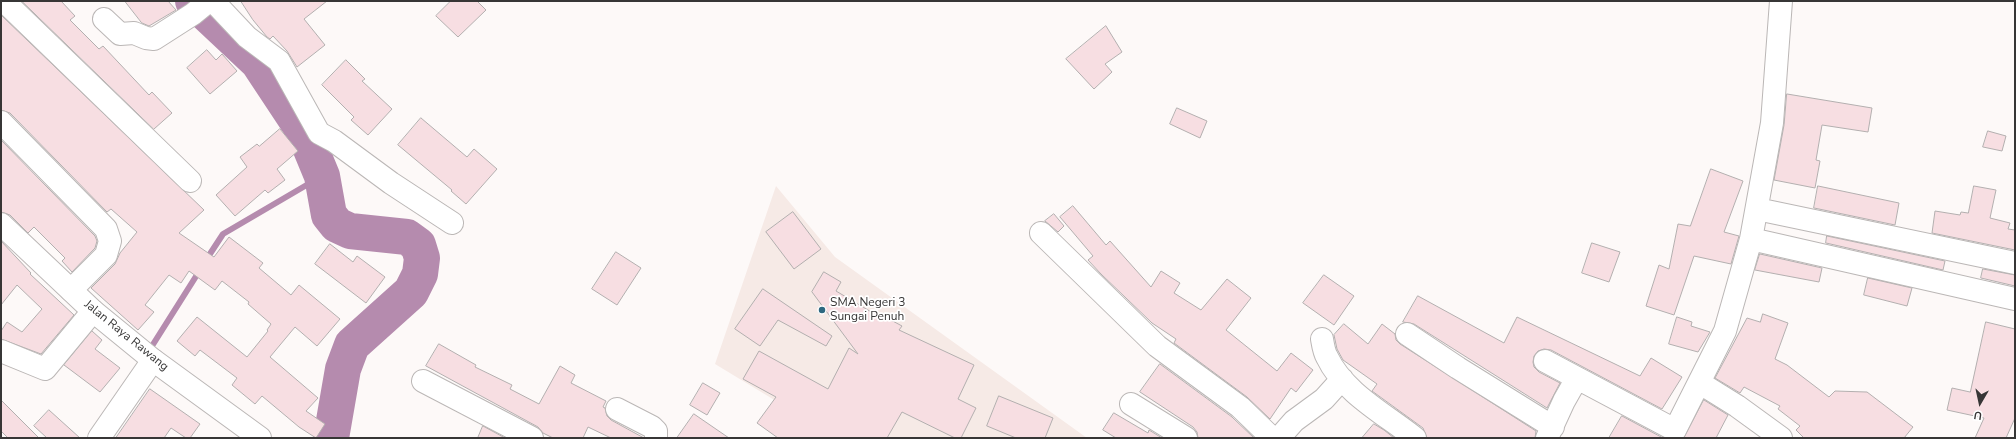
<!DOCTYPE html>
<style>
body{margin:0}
#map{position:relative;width:2016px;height:439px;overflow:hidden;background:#fdf9f8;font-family:"Nunito Sans",sans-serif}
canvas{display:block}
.frame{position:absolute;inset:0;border:2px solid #373636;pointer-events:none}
.north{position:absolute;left:1960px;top:383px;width:40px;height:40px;-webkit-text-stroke:3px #fff;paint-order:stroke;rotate:189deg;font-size:11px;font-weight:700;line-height:16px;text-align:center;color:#373636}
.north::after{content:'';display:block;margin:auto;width:14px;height:18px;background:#373636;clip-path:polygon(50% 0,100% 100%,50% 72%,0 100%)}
</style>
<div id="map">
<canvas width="2016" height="439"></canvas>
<div class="frame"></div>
<div class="north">U</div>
</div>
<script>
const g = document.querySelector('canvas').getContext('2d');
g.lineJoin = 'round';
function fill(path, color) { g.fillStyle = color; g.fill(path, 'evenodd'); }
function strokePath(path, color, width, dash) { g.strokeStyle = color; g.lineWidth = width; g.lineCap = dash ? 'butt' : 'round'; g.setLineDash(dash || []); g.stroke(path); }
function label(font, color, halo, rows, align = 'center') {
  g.font = font + ' "Nunito Sans",sans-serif'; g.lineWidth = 3.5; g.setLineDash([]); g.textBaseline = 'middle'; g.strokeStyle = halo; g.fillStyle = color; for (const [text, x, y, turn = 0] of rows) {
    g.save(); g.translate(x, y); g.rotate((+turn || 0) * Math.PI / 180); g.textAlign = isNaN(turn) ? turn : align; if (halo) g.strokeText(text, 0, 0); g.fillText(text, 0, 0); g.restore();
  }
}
const built = new Path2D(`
 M776,186L835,257L1087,438H837L715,364Z`);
const stream = new Path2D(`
 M206,260L223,234L322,176
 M152,346L200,270`);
const river = new Path2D(`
 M193,1L258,62L303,130L322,176L329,215L337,225L350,231L407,237L418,245L422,258L420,274L411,292L352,345L343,369L331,438`);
const building = new Path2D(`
 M22,1H61L75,16L70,20L99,49L103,46L149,95L152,92L172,113L154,129Z
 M125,1H168L176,10L149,26L142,23Z
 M241,1H327L304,19L325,45L297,67L287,51L273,36L270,39L267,37L253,20Z
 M451,1H477L486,10L458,37L436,16Z
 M1,15L204,210L179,233L214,257L229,237L263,263L259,268L291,295L299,285L340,319L317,346L295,327L270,357L318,398L306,411L325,424L316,438L299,427L262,396L255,404L232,385L237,378L200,350L195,356L177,341L197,317L247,357L268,331L267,330L271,324L248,304L249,302L222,281L215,290L189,271L181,283L169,275L145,305L154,312L138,330L91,288L115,264L120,253L137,232L111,209L107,212L10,113L1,110Z
 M1106,26L1122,52L1105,64L1112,72L1094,89L1066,59Z
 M207,50L216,60L222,54L237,71L210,94L187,68Z
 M346,60L365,79L362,81L392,109L368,135L351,120L354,117L322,85Z
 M1787,94L1872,108L1868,132L1822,125L1816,160L1820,161L1815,188L1774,180L1784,125Z
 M1177,108L1207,121L1200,138L1170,124Z
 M421,118L467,157L474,149L497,169L466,204L451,191L452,190L398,145Z
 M280,129L298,151L277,169L285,180L268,193L265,190L235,216L216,195L247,167L240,157L257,144L259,146Z
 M1988,131L2006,136L2002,151L1983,147Z
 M1,140L95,236L97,241L95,248L72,272L62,261L65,258L34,227L28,233L10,215L1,212Z
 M1711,169L1743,181L1724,232L1739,236L1731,264L1694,256L1674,315L1646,306L1659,265L1669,269L1678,224L1690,226Z
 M1818,186L1899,203L1895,225L1814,208Z
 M1974,186L1996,190L1990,218L2010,223L2008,229L2015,230V250L1932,233L1935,211L1960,215L1961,212L1968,213Z
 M1073,206L1106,245L1110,241L1151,287L1161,271L1180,283L1174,293L1201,310L1227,279L1251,298L1226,330L1277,371L1291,353L1313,370L1296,392L1291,388L1270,419L1247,397L1174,343L1176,339L1152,323L1101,274L1088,260L1093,256L1060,217Z
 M793,212L821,249L794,269L766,232Z
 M1054,214L1064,226L1058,232L1045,221Z
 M1827,236L1945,261L1943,270L1826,243Z
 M1,241L31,273L30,274L74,315L41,354L1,339V331L7,322L22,332L42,309L17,285L1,305Z
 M1592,243L1620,252L1609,282L1582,273Z
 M330,244L353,262L357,256L385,277L366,303L315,264Z
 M616,252L641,268L617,305L592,289Z
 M1760,254L1822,268L1819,282L1755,270Z
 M1983,269L2015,275V286L1981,278Z
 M824,272L841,282L836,291L873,313L874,311L902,326L899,330L974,365L958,399L976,408L961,438H955L902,412L887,438H778L757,423L776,397L743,379L759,351L828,389L849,348L858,354L812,292Z
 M1324,275L1354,296L1334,325L1303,303Z
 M1868,278L1912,288L1907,306L1864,295Z
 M763,289L832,336L826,346L778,320L760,346L735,329Z
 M1418,296L1504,343L1517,317L1640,376L1651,358L1682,377L1662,409L1551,350L1544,349L1538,351L1534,356L1533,362L1534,367L1539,372L1560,383L1547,408L1414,324L1403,322Z
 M1763,314L1788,323L1775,359L1787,365L1829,397L1835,391L1867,392L1913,427L1904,438H1804L1796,430L1800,426L1778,409L1780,406L1744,387L1740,393L1715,378L1747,318L1760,322Z
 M1677,317L1692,322L1691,326L1710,332L1698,352L1669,344Z
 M1986,322L2015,329V418L2006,438H1975L1984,418L1947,410L1952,388L1970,392Z
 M1344,324L1368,344L1382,324L1395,334L1396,340L1400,344L1536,431L1535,438H1427L1423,428L1372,391L1377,384L1343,360L1337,349L1334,335Z
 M92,331L102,340L95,349L120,368L100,392L64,365Z
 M439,344L476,365L475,367L512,385L510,389L539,404L560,366L575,375L571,383L606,401L603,407L605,408L607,416L611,420L644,438H611L588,427L583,438H553L543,433L538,427L426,366Z
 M1160,364L1232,417L1254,438H1198L1197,432L1193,427L1140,392Z
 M703,383L720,393L707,415L690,405Z
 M150,389L200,424L190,438H186L171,428L164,438H116Z
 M999,396L1053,418L1045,438H1016L987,426Z
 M1,400L39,438H8L1,431Z
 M1704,400L1728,415L1716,438H1684Z
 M49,410L80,438H47L34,426Z
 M1114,413L1148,433L1149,430L1162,438H1116L1103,430Z
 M694,414L729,438H677Z
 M1622,416L1663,438H1609Z
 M1374,424L1384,430L1394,438H1362Z
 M483,426L505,438H478Z`);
const minor = new Path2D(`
 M4,1L190,181
 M213,1L247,37L279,61L319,133L334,141L391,183L452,223
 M104,19L120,34L134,33L146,38L154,39L193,14L209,1
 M1,122L106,229L110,241L106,255L71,290
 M1757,209L2015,263
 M1041,233L1157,346L1240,407L1272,438
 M1751,239L2015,299
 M1407,334L1458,368L1553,427
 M1322,339C1323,345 1324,352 1327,357C1344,393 1385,414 1415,438
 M1,351L45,369L93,311
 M1545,361L1675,430L1725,331L1751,239L1772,123L1781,1
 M423,381L532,438
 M1700,383L1737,406L1781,438
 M1131,404L1186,438
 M617,409L652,427L656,431V438
 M99,438L153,360
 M1279,438L1294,421L1324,399L1342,379
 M1547,438L1564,401L1577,378`);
const major = new Path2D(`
 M1,224L93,311L153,360L260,438`);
const markers = [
 [822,310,4,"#2d6880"]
];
const poiNames = [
 ["SMA Negeri 3",830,303],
 ["Sungai Penuh",830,317]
];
const streetNames = [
 ["Jalan Raya Rawang",126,336,39]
];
fill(built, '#f6eae6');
strokePath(stream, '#b58bae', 6);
strokePath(river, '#b58bae', 36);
fill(building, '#f7dee2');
strokePath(building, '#b3afaf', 1);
strokePath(minor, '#bbb7b6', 24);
strokePath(major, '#bbb7b6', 24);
strokePath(minor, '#fff', 22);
strokePath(major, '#fff', 22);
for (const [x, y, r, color] of markers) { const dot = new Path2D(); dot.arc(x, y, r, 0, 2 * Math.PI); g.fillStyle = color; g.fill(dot); strokePath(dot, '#fff', 1.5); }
label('12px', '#373636', '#fff', poiNames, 'left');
label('12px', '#373636', '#fff', streetNames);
</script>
